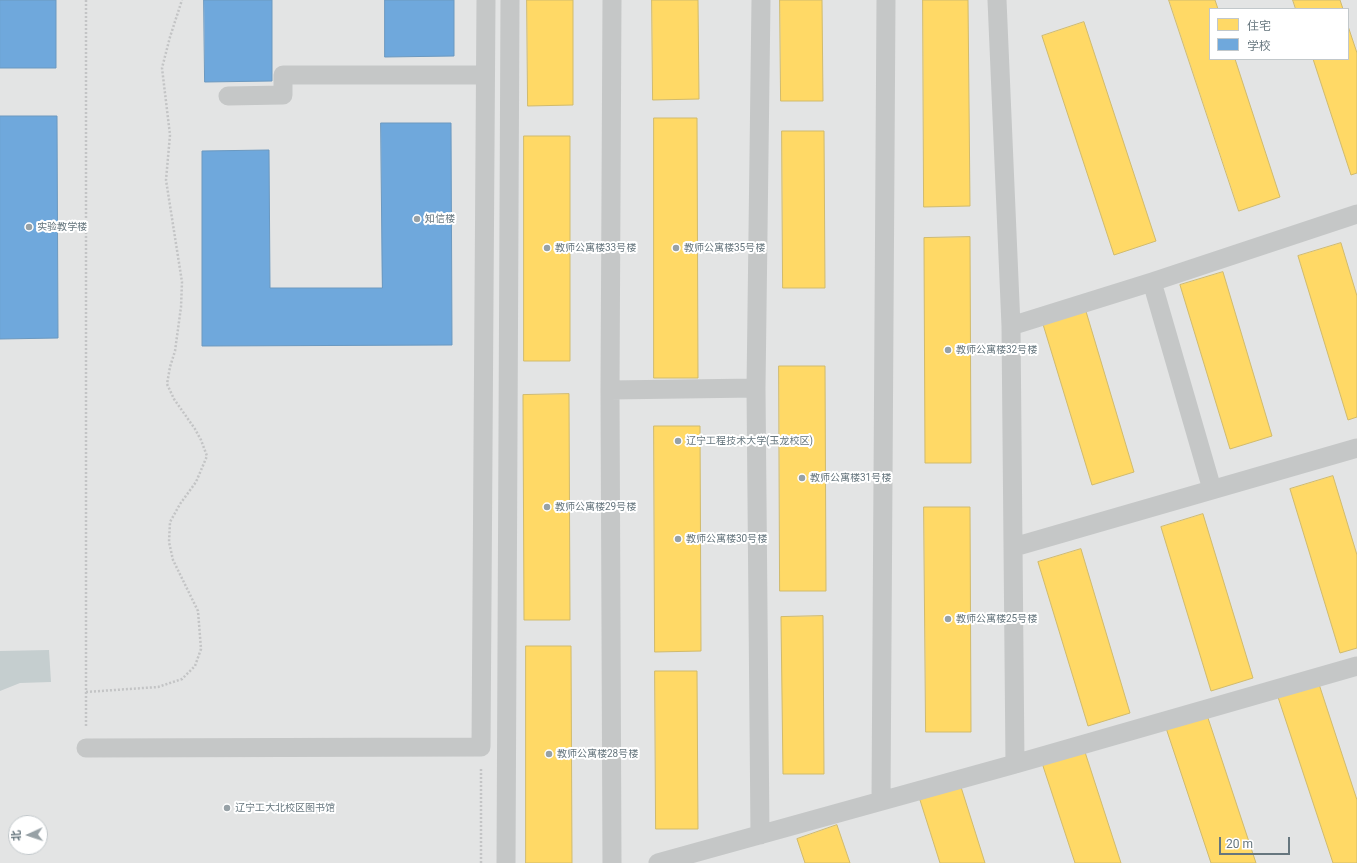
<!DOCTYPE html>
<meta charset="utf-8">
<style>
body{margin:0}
#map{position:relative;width:1357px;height:863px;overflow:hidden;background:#f3f2f1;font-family:Roboto,"Noto Sans SC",sans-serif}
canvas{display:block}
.legend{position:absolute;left:1209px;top:8px;width:140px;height:52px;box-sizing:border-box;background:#fff;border:1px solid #c2c8cb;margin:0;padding:5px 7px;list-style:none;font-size:12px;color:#66767e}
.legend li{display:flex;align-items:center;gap:8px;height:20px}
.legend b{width:20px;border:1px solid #c2c8cb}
.north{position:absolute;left:8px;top:815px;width:40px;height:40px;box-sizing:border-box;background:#fff;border:1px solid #c2c8cb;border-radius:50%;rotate:267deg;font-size:11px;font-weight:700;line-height:16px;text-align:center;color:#66767e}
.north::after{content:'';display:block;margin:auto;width:14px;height:18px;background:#97a1a6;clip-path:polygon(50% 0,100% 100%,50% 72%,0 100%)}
.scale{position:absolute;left:1219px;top:837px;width:71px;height:18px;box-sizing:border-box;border:2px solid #66767e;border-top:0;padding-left:5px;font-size:12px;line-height:14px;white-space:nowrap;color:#66767e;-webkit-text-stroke:3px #fff;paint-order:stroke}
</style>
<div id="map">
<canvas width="1357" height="863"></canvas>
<ul class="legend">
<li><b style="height:11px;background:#ffd966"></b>住宅</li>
<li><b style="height:11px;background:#6fa8dc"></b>学校</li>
</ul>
<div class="north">北</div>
<div class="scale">20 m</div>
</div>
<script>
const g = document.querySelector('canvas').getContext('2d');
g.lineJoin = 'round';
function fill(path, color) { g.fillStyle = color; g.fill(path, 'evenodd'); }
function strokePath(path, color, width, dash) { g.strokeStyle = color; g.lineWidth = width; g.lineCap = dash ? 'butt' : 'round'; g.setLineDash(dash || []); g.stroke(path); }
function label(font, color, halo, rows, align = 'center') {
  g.font = font + ' Roboto,"Noto Sans SC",sans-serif'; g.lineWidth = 4; g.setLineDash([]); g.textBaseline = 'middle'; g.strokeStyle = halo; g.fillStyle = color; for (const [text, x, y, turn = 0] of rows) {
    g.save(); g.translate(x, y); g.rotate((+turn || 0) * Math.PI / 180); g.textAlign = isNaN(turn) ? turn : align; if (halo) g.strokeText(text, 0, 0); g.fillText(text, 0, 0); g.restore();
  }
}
const built = new Path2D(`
 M0,0H1357V863H0ZM1210,9H1348V59H1210ZM16,823H40V847H16Z`);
const water = new Path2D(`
 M49,650L51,682L20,683L0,691V651Z`);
const homes = new Path2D(`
 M527,0H573V105L528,106Z
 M652,0H698L699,99L653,100Z
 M780,0H822L823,101H781Z
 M923,0H968L970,206L924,207Z
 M1169,0H1215L1218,9H1210V59H1235L1280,197L1239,211Z
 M1293,0H1340L1343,9H1296Z
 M1084,22L1156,241L1114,255L1042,36Z
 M1348,26L1357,53V173L1351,175L1313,59H1348Z
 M654,118H697L698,378H654Z
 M782,131H824L825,288H783Z
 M524,136H570V361H524Z
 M970,237L971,463H925L924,238Z
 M1341,243L1357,296V417L1348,420L1298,256Z
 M1223,272L1272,436L1230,449L1180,285Z
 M1085,308L1134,472L1092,485L1042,321Z
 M779,366H825L826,591H780Z
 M569,394L570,620H524L523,395Z
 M654,426H700L701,651L655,652Z
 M1333,476L1357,555V648L1340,653L1290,489Z
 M924,507H970L971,732H926Z
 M1203,514L1253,678L1211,691L1161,527Z
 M1081,549L1130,713L1088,726L1038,562Z
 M823,616L824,774H783L781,617Z
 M526,646H571L572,863H526Z
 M655,671H697L698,829H656Z
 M1317,678L1357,800V863H1333L1276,691Z
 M1206,712L1256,863H1211L1165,725Z
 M1084,749L1121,863H1075L1042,763Z
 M961,787L985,863H940L920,800Z
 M837,825L850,863H805L797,839Z`);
const schools = new Path2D(`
 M0,0H56V68H0Z
 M204,0H272V81L205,82Z
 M385,0H454V56L385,57Z
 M0,116H57L58,338L0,339Z
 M381,123H451L452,345L202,346V151L269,150L270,288H382Z`);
const path = new Path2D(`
 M86,0V727
 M86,692L158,687L182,679L195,666L201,649L198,611L173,560L169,542L170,522L180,504L196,482L207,456L201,440L195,429L174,399L167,384L170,367L175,351L181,307L182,282L166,180L170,135L162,68L170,37L182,0
 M481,863V769`);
const minor = new Path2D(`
 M997,0L1011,326L1015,764
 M228,96L283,95V75H485
 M1152,282L1212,489
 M1011,326L1152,282L1357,214
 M610,390L756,388
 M1014,547L1357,448
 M86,748L481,747L486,0
 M881,801L886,0
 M760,835L756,388L761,0
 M506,863L510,0
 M612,863L610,390L612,0
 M658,863L1015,764L1357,666`);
const markers = [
 [417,219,4,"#97a1a6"],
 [29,227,4,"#97a1a6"],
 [547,248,4,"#97a1a6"],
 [676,248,4,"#97a1a6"],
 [948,350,4,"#97a1a6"],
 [678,441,4,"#97a1a6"],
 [802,478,4,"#97a1a6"],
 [547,507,4,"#97a1a6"],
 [678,539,4,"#97a1a6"],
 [948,619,4,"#97a1a6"],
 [549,754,4,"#97a1a6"],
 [227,808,4,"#97a1a6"]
];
const poiNames = [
 ["知信楼",425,219],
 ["实验教学楼",37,227],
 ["教师公寓楼33号楼",555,248],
 ["教师公寓楼35号楼",684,248],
 ["教师公寓楼32号楼",956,350],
 ["辽宁工程技术大学(玉龙校区)",686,441],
 ["教师公寓楼31号楼",810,478],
 ["教师公寓楼29号楼",555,507],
 ["教师公寓楼30号楼",686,539],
 ["教师公寓楼25号楼",956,619],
 ["教师公寓楼28号楼",557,754],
 ["辽宁工大北校区图书馆",235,808]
];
fill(built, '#e3e4e4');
fill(water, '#c5cecf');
fill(homes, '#ffd966');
strokePath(homes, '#d1bb6d', 1);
fill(schools, '#6fa8dc');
strokePath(schools, '#6c99c0', 1);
strokePath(path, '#c3c4c5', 2.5, [2, 2]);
strokePath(minor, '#c5c7c7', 19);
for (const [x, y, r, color] of markers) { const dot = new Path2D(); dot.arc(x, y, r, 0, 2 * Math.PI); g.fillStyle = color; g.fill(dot); strokePath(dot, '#fff', 1.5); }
label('10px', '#66767e', '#fff', poiNames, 'left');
</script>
